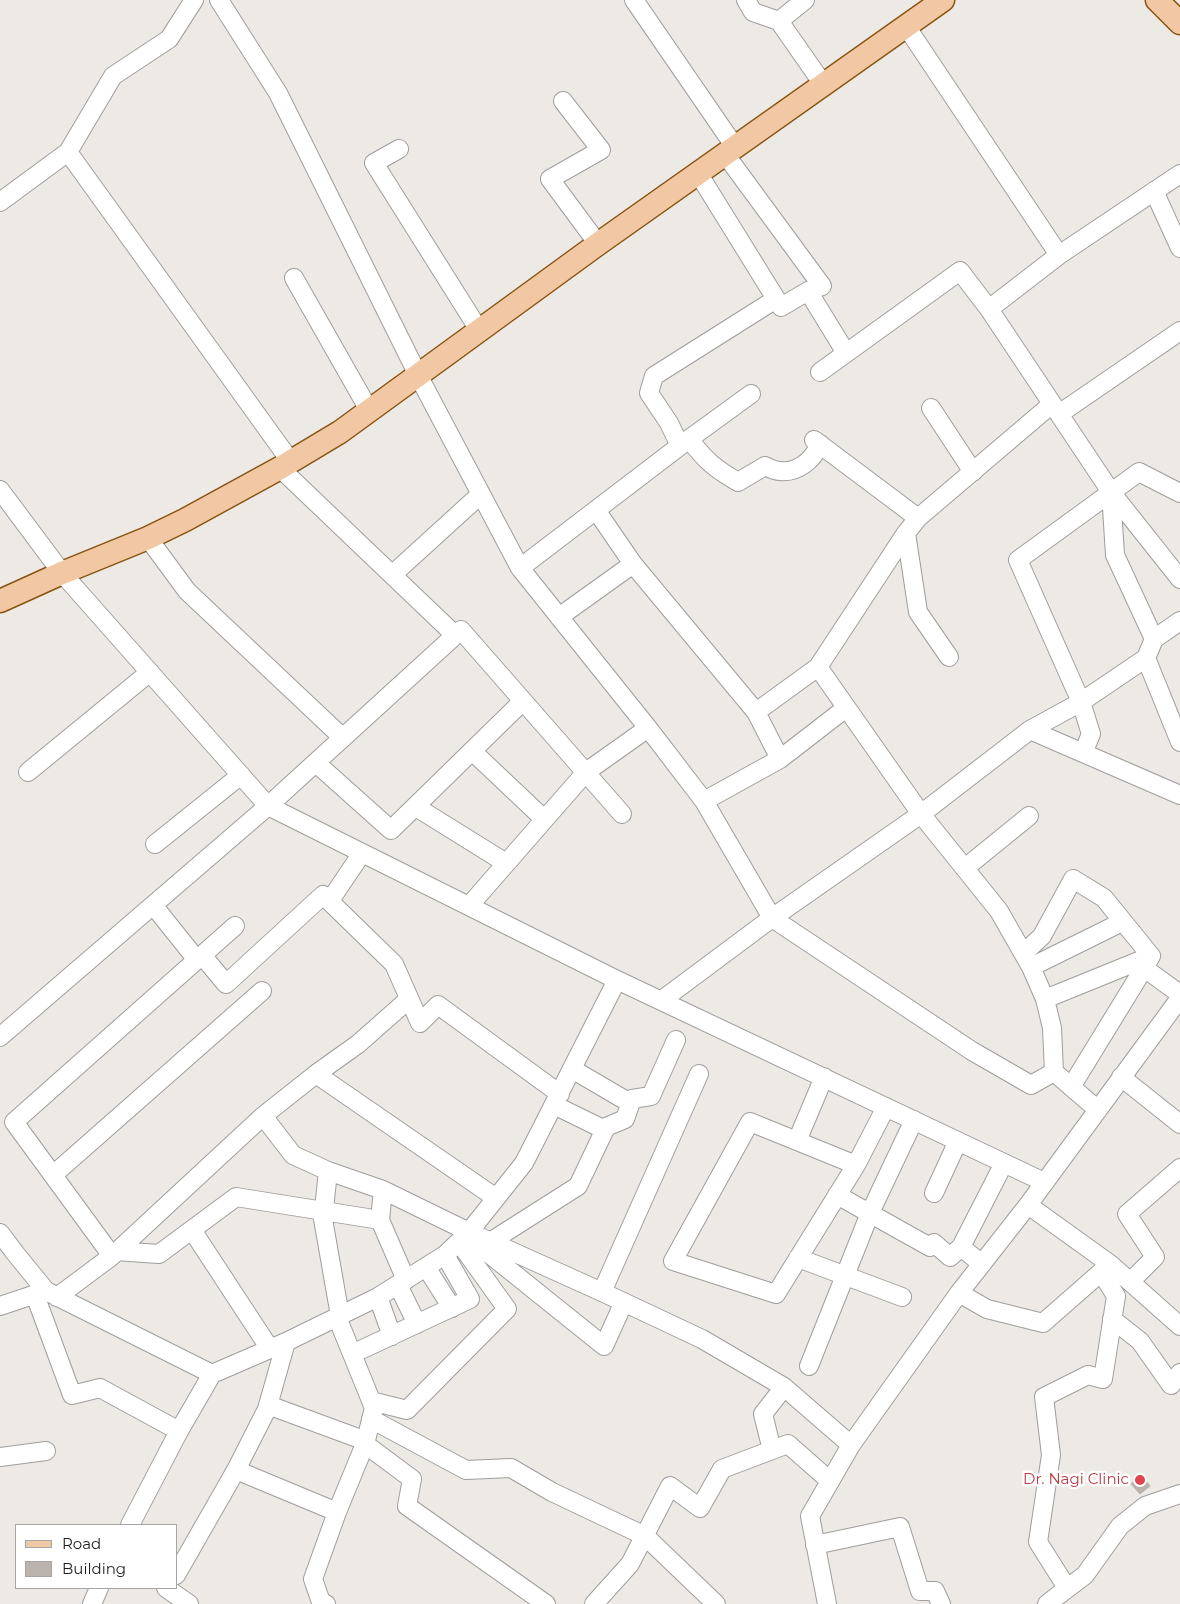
<!DOCTYPE html>
<style>
body{margin:0}
#map{position:relative;width:1180px;height:1604px;overflow:hidden;background:#ede9e4;font-family:Montserrat,sans-serif}
canvas{display:block}
.legend{position:absolute;left:15px;top:1524px;width:162px;height:65px;box-sizing:border-box;background:#fff;border:1px solid #a5a5a5;margin:0;padding:6px 9px;list-style:none;font-size:15px;color:#1d1d1d}
.legend li{display:flex;align-items:center;gap:10px;height:25px}
.legend b{width:25px;border:1px solid #a5a5a5}
</style>
<div id="map">
<canvas width="1180" height="1604"></canvas>
<ul class="legend">
<li><b style="height:6px;background:#f2c8a4"></b>Road</li>
<li><b style="height:14px;background:#bab2ad"></b>Building</li>
</ul>
</div>
<script>
const g = document.querySelector('canvas').getContext('2d');
g.lineJoin = 'round';
function fill(path, color) { g.fillStyle = color; g.fill(path, 'evenodd'); }
function strokePath(path, color, width, dash) { g.strokeStyle = color; g.lineWidth = width; g.lineCap = dash ? 'butt' : 'round'; g.setLineDash(dash || []); g.stroke(path); }
function label(font, color, halo, rows, align = 'center') {
  g.font = font + ' Montserrat,sans-serif'; g.lineWidth = 5; g.setLineDash([]); g.textBaseline = 'middle'; g.strokeStyle = halo; g.fillStyle = color; for (const [text, x, y, turn = 0] of rows) {
    g.save(); g.translate(x, y); g.rotate((+turn || 0) * Math.PI / 180); g.textAlign = isNaN(turn) ? turn : align; if (halo) g.strokeText(text, 0, 0); g.fillText(text, 0, 0); g.restore();
  }
}
const building = new Path2D(`
 M1141,1475L1150,1486L1140,1494L1131,1484Z`);
const minor = new Path2D(`
 M219,0L278,93L418,375L520,568L648,728L704,801L772,918L972,1051L1031,1085L1054,1072
 M634,0L735,147
 M746,0L753,12L779,21L823,84
 M779,21L805,0
 M906,26L1059,255
 M563,101L601,150L550,179L598,244
 M399,149L374,163L479,330
 M68,152L291,462
 M725,154L822,286L808,291
 M698,173L781,307L808,291L846,353
 M1154,191L1180,248
 M0,202L68,152L113,76L169,39L194,0
 M294,278L369,410
 M989,309L1059,255L1180,174
 M820,372L960,271L989,309L1111,492L1180,579
 M931,408L973,472
 M1059,414L1180,331
 M689,439L751,394
 M814,440L918,518
 M680,446L669,423L649,393L654,376L776,299
 M280,468L455,635
 M0,490L62,573L268,806L617,980L1044,1182
 M1111,492L1115,555L1154,639
 M596,510L633,564L756,712L780,759
 M906,533L918,612L949,657
 M148,538L187,591L343,738
 M520,568L689,439C706,461 714,468 738,482L765,466C769,468 775,471 780,471C798,473 813,460 820,444
 M392,575L481,494
 M559,617L633,564
 M1146,658L1180,742
 M818,667L906,533L918,518L1052,404
 M756,712L818,667L921,814L999,911L1031,967L1045,999L1052,1028L1054,1072L1098,1110
 M1030,730L1180,795
 M472,751L544,819
 M1083,753L1091,734L1081,702L1018,560L1139,472L1180,493
 M316,763L391,830L523,701
 M28,772L150,672
 M704,801L780,759L846,708
 M416,807L506,863
 M155,844L241,775
 M965,868L1029,816
 M323,895L394,964L420,1023L438,1005L560,1094
 M153,905L197,960
 M469,906L586,772L648,728
 M1024,953L1042,936L1073,879L1104,898L1151,956L1144,968L1180,994
 M202,955L226,984L323,895L331,899L362,853
 M1031,967L1122,922
 M1045,999L1151,956
 M662,1000L772,918L921,814L1030,730L1081,702L1146,658L1154,639L1180,621
 M0,1037L268,806L461,630L622,814
 M572,1069L630,1103
 M316,1074L496,1198
 M1121,1077L1180,1124
 M1071,1087L1144,968
 M554,1105L605,1130
 M263,1116L293,1155L328,1171L383,1190L469,1232L602,1292L702,1339L784,1387L851,1445
 M797,1141L824,1077
 M856,1165L750,1122L673,1261L776,1294L856,1165L886,1107
 M328,1171L323,1219L340,1316
 M53,1175L262,991
 M383,1190L380,1220L406,1280
 M934,1193L958,1141
 M837,1195L930,1247L934,1243L950,1257L961,1247L982,1264
 M1028,1205L1110,1264L1180,1326
 M192,1230L270,1349
 M0,1233L15,1253L46,1291L212,1374
 M472,1240L604,1346L624,1302
 M490,1242L578,1186L606,1127L625,1119L632,1099L651,1096L676,1040
 M961,1247L1004,1163
 M116,1251L159,1254L236,1197L380,1220
 M112,1256L14,1122L235,926
 M798,1258L902,1297
 M426,1267L452,1308
 M1131,1281L1155,1257L1127,1214L1180,1168
 M398,1285L417,1324
 M602,1292L699,1074
 M959,1293L987,1309L1043,1323L1108,1266
 M35,1295L72,1395L100,1388L179,1431
 M57,1297L112,1256L263,1116L316,1074L358,1044L409,999
 M378,1297L392,1336
 M0,1306L45,1291
 M1112,1319L1140,1341L1171,1385L1180,1373
 M352,1354L470,1299L445,1255
 M809,1366L870,1213L914,1120
 M371,1401L407,1410L507,1309L459,1242
 M268,1405L366,1441
 M371,1419L466,1470L511,1468L552,1492L645,1536L716,1604
 M365,1444L412,1479L407,1506L546,1604
 M772,1450L763,1414L784,1387
 M0,1457L46,1451
 M236,1470L337,1512
 M130,1525L179,1431L212,1374L286,1342L378,1297L445,1255L469,1232L524,1163L617,980
 M815,1545L900,1527L920,1591H935L941,1604
 M176,1575L236,1470L267,1409L286,1342
 M166,1588L189,1604
 M1067,1588L1038,1542L1051,1455L1044,1397L1088,1375L1103,1379L1116,1296L1101,1272
 M92,1604L99,1588
 M326,1604L321,1602L313,1579L337,1512L365,1444L374,1408L337,1317
 M594,1604L630,1564L670,1486L700,1508L722,1469L788,1444L830,1481
 M827,1604L810,1516L851,1445L959,1293L1028,1205L1180,998
 M1047,1604L1085,1575L1120,1526L1145,1506L1180,1494`);
const major = new Path2D(`
 M1157,0L1180,23
 M0,601L62,573L148,538L185,520L280,468L340,432L598,244L943,0`);
const markers = [
 [1140,1480,6,"#e0444e"]
];
const healthNames = [
 ["Dr. Nagi Clinic",1129,1480]
];
fill(building, '#bab2ad');
strokePath(building, '#bdafa8', 1);
strokePath(minor, '#9e9e9e', 20);
strokePath(major, '#88530f', 25);
strokePath(minor, '#fff', 18);
strokePath(major, '#f2c8a4', 22);
for (const [x, y, r, color] of markers) { const dot = new Path2D(); dot.arc(x, y, r, 0, 2 * Math.PI); g.fillStyle = color; g.fill(dot); strokePath(dot, '#fff', 2); }
label('15px', '#be3a42', '#fff', healthNames, 'right');
</script>
